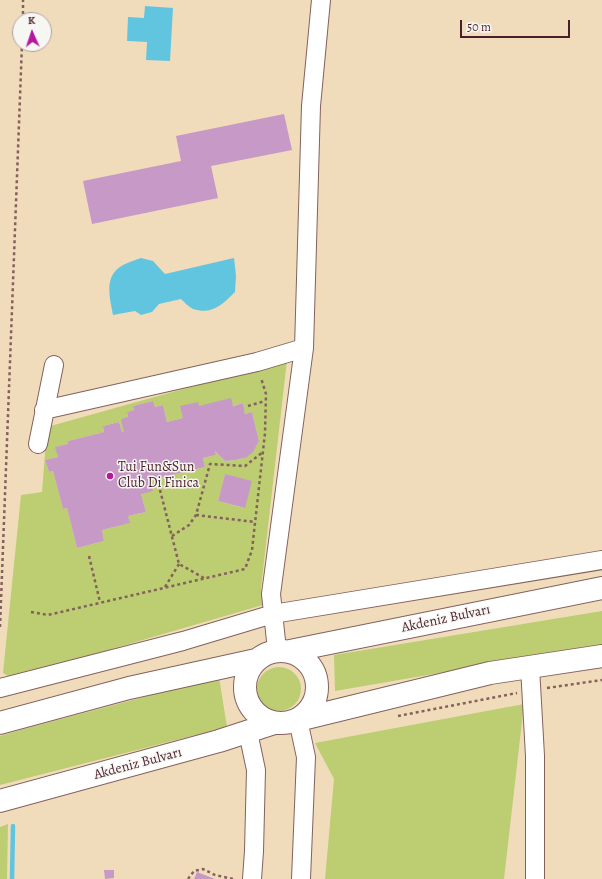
<!DOCTYPE html>
<meta charset="utf-8">
<style>
body{margin:0}
#map{position:relative;width:602px;height:879px;overflow:hidden;background:#f0dcbb;font-family:Alegreya,serif}
canvas{display:block}
.north{position:absolute;left:12px;top:12px;width:40px;height:40px;box-sizing:border-box;background:#f6f6f2;border:1px solid #b1a0a2;border-radius:50%;rotate:357deg;font-size:11px;font-weight:700;line-height:16px;text-align:center;color:#4a1f2b}
.north::after{content:'';display:block;margin:auto;width:14px;height:18px;background:#b5179e;clip-path:polygon(50% 0,100% 100%,50% 72%,0 100%)}
.scale{position:absolute;left:460px;top:20px;width:110px;height:18px;box-sizing:border-box;border:2px solid #4a1f2b;border-top:0;padding-left:5px;font-size:12px;line-height:14px;white-space:nowrap;color:#4a1f2b;-webkit-text-stroke:3px #f6f6f2;paint-order:stroke}
</style>
<div id="map">
<canvas width="602" height="879"></canvas>
<div class="north">K</div>
<div class="scale">50 m</div>
</div>
<script>
const g = document.querySelector('canvas').getContext('2d');
g.lineJoin = 'round';
function fill(path, color) { g.fillStyle = color; g.fill(path, 'evenodd'); }
function strokePath(path, color, width, dash) { g.strokeStyle = color; g.lineWidth = width; g.lineCap = dash ? 'butt' : 'round'; g.setLineDash(dash || []); g.stroke(path); }
function label(font, color, halo, rows, align = 'center') {
  g.font = font + ' Alegreya,serif'; g.lineWidth = 3; g.setLineDash([]); g.textBaseline = 'middle'; g.strokeStyle = halo; g.fillStyle = color; for (const [text, x, y, turn = 0] of rows) {
    g.save(); g.translate(x, y); g.rotate((+turn || 0) * Math.PI / 180); g.textAlign = isNaN(turn) ? turn : align; if (halo) g.strokeText(text, 0, 0); g.fillText(text, 0, 0); g.restore();
  }
}
const green = new Path2D(`
 M287,360L261,588L263,605L12,678L3,673L21,495L42,492L47,427ZM153,401L155,407L163,405L167,422L243,403L245,414L252,412L259,441C250,457 244,460 225,461L215,451L216,455L203,458L205,467L150,480L141,494L146,512L128,516L129,523L102,530L104,541L77,548L67,508L63,509L53,471L49,472L45,460L58,457L56,447L68,444V441L104,432L103,426L119,422L122,432H124L128,417L127,412L134,410L133,406ZM225,474L244,508L218,501Z
 M602,611V645L335,691L334,655Z
 M257 689a22 22 0 1 1 44 0a22 22 0 1 1-44 0Z
 M219,677L227,727L0,785V736L24,729Z
 M524,704L504,879H325L334,779L315,743Z
 M8,824L7,879H0V827Z`);
const water = new Path2D(`
 M145,6L173,8L170,61L146,60L147,42L127,41L128,17L144,18Z
 M141,258L153,261L165,274L234,258L236,276L235,292C222,305 212,315 193,309C189,307 184,302 181,299L159,304L152,312L141,315L135,311L113,315C110,297 103,276 123,265C129,262 135,260 141,258Z`);
const stream = new Path2D(`
 M12,879L13,826`);
const building = new Path2D(`
 M284,114L292,150L211,166L218,198L92,224L83,181L181,161L176,136Z
 M231,398L233,406L243,403L245,414L252,412L259,441L253,452L247,457L236,460L225,461L215,451L216,455L203,458L205,467L150,480L153,491L141,494L146,512L128,516L130,523L102,530L104,541L77,548L67,508L63,509L53,471L49,472L45,460L58,457L55,447L68,444V441L104,432L103,426L119,422L122,432H124L121,419L128,417L127,412L134,410L133,406L153,401L155,407L163,405L167,422L183,418L180,406L198,402L199,406Z
 M225,474L252,481L245,508L218,501Z
 M104,870H114V878L105,879Z
 M197,872L215,879H194Z`);
const path = new Path2D(`
 M23,20V0
 M248,406L265,401
 M160,490L179,564L204,578
 M196,515L255,522
 M172,536L189,525L196,515L210,464L245,466L263,452
 M89,556L100,602
 M165,587L179,564
 M31,612L48,615L245,569L252,550L265,433L266,394L261,378
 M0,627L22,44
 M547,688L602,680
 M398,716L517,693
 M188,879L194,871L203,869L215,875L233,879`);
const minor = new Path2D(`
 M44,410L257,362L304,348
 M38,444L54,365
 M277,650L271,594L304,348L311,106L321,0
 M530,667L535,756V879
 M0,688L183,641L273,614L602,560
 M298,720L306,757L301,879
 M248,732L256,770L254,851L252,879`);
const highway = new Path2D(`
 M245 687a36 36 0 1 1 72 0a36 36 0 1 1-72 0Z
 M290,651L602,588
 M298,720L490,673L602,656
 M0,723L129,688L256,660
 M0,801L219,741L274,723`);
const markers = [
 [110,476,4,"#b5179e"]
];
const poiNames = [
 ["Tui Fun&Sun",118,468],
 ["Club Di Finica",118,484]
];
const streetNames = [
 ["Akdeniz Bulvarı",446,619,-12],
 ["Akdeniz Bulvarı",138,764,-15]
];
fill(green, '#bcce71');
fill(water, '#62c5e0');
strokePath(stream, '#62c5e0', 4.5);
fill(building, '#c699c6');
strokePath(minor, '#84615d', 20);
strokePath(highway, '#84615d', 24);
strokePath(path, '#84615d', 2.5, [3, 3]);
strokePath(minor, '#fff', 18);
strokePath(highway, '#fff', 22);
for (const [x, y, r, color] of markers) { const dot = new Path2D(); dot.arc(x, y, r, 0, 2 * Math.PI); g.fillStyle = color; g.fill(dot); strokePath(dot, '#f6f6f2', 1.5); }
label('14px', '#4a1f2b', '#f6f6f2', poiNames, 'left');
label('14px', '#4a1f2b', '#f6f6f2', streetNames);
</script>
